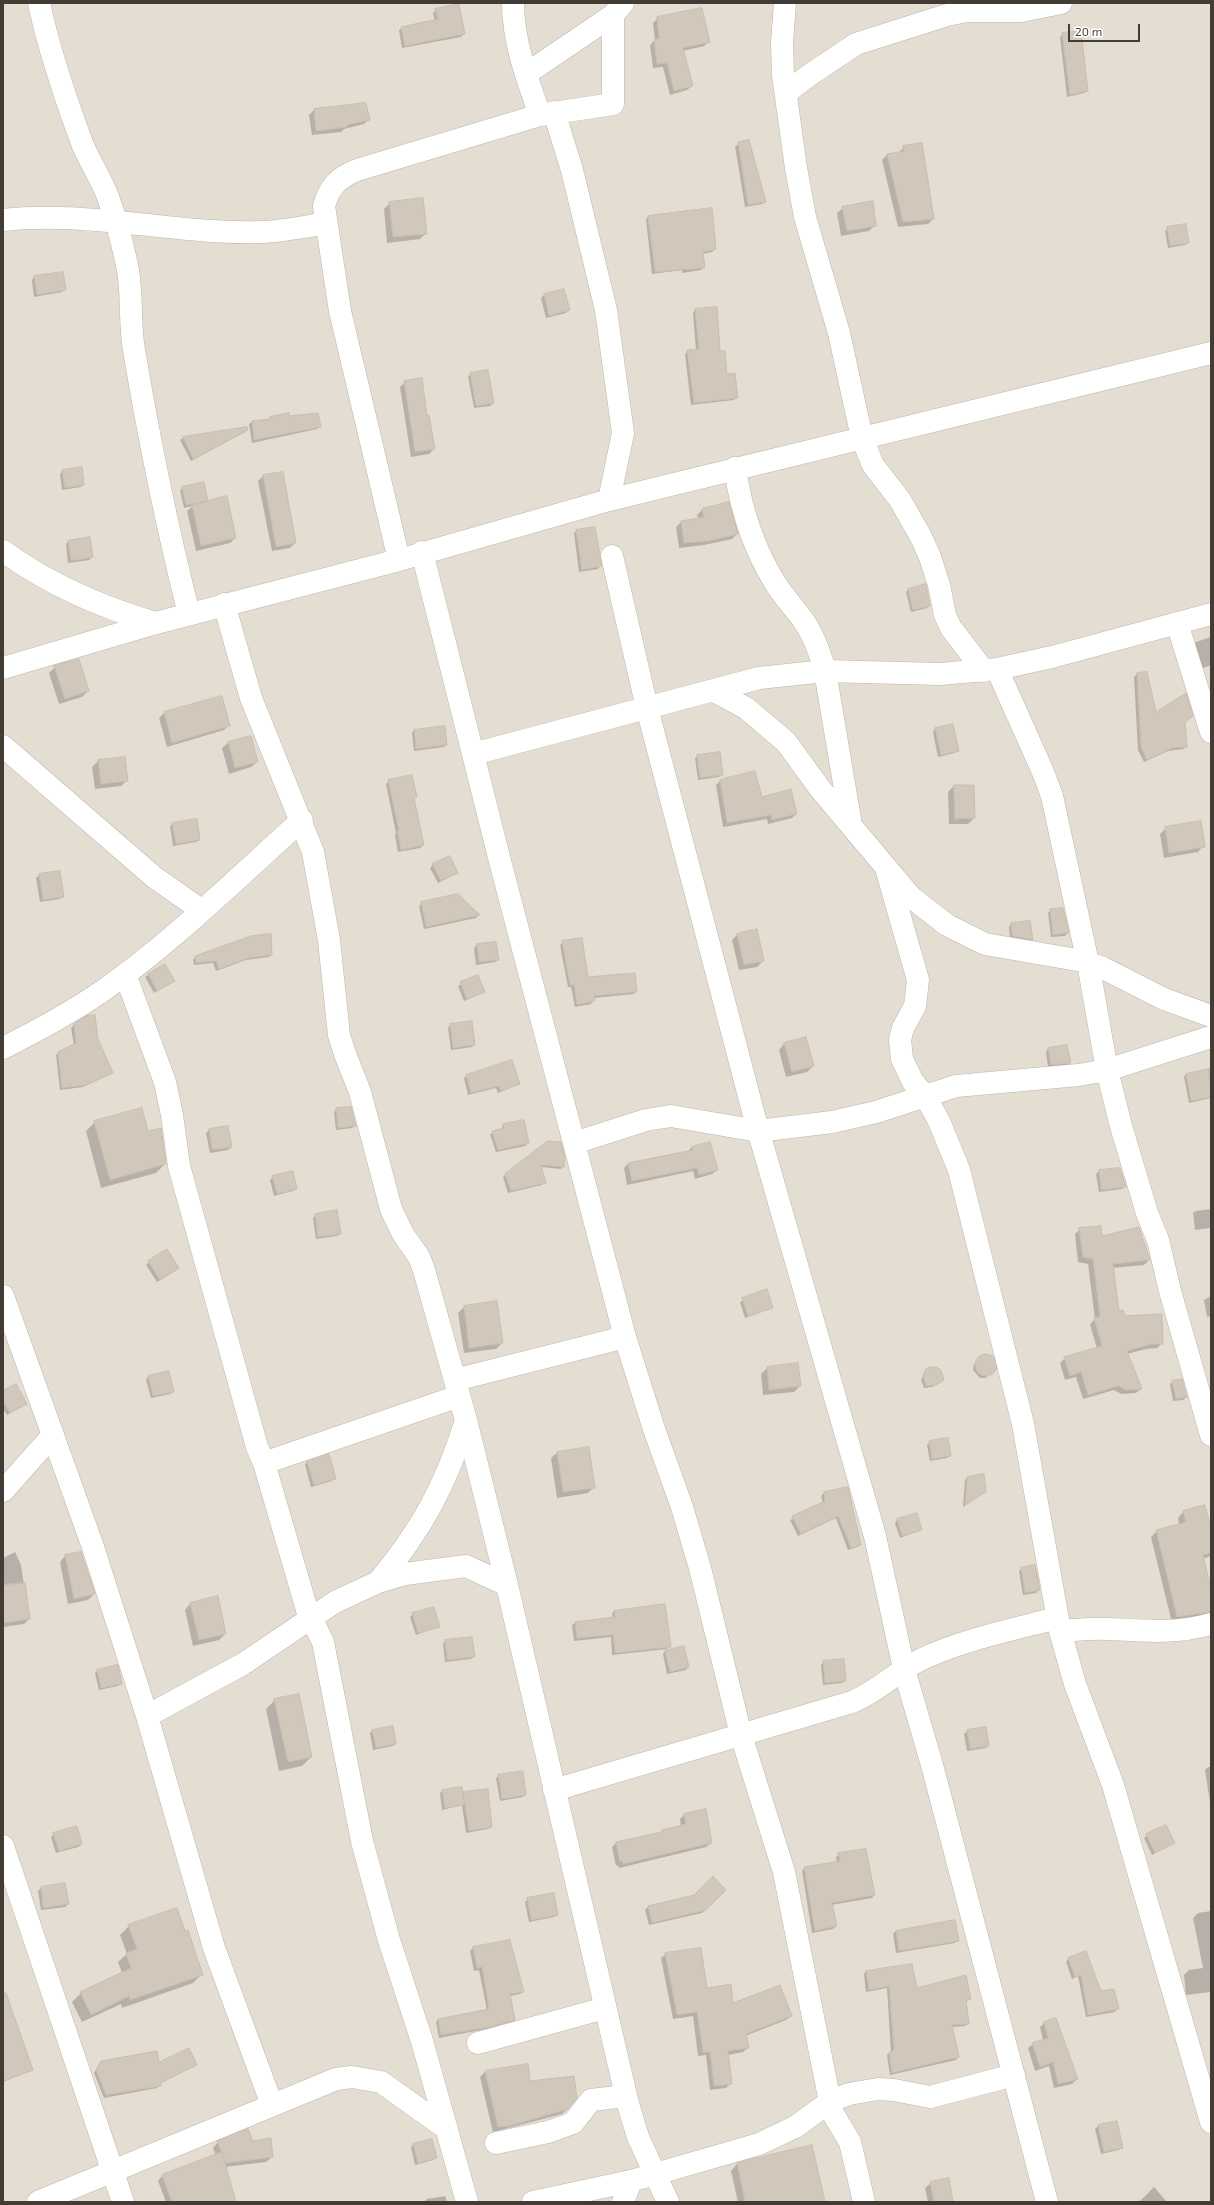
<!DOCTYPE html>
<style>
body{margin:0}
#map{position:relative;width:1214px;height:2205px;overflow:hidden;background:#f0ece4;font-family:"Exo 2",sans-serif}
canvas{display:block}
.frame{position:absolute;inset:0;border:4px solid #423c34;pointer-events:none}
.scale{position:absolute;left:1068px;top:24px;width:72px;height:18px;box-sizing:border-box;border:2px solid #423c34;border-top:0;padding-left:5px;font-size:12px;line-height:14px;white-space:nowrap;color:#423c34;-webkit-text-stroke:3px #fff;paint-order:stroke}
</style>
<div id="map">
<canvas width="1214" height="2205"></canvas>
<div class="frame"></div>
<div class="scale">20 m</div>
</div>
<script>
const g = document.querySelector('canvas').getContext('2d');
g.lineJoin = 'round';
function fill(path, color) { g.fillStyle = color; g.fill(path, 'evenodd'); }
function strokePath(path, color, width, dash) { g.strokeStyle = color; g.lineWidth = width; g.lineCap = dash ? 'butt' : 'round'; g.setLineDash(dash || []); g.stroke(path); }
const residential = new Path2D(`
 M3,3H1211V2202H3Z`);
const shadow = new Path2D(`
 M436,10L464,34L461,37L402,48L399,30L402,28L435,21L433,13Z
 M658,18L709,41L704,46L683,51L692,86L687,90L670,95L663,67L653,68L650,45L655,40L653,23Z
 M1063,34L1087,91L1084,93L1067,97L1060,37Z
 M314,110L369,119L364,124L344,129L341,132L312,135L309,115Z
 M748,141L765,202L762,204L745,207L735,146Z
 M904,147L933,219L928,224L898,227L882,160L887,155L898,153Z
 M390,203L426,233L420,239L387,243L384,209Z
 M843,208L875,225L869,231L841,236L837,213Z
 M648,217L715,249L712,252L702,254L704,267L701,270L682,273V270L652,274L646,219Z
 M1168,228L1188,242L1185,245L1168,248L1165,231Z
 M34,277L64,289L62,292L34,297L32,280Z
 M563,290L568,310L566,313L546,318L541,298L544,295Z
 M695,310L719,352L726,375L737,397L734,400L691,405L685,354L688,351L696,350L693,313Z
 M471,374L493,403L490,406L474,408L468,376Z
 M405,382L426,417L434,449L429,454L411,457L400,387Z
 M270,417H289L320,426L317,429L252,443L249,424L252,422L268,420Z
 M247,428L245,432L191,461L180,440L183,438Z
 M63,471L83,484L81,487L62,490L60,474Z
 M282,473L295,543L290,548L272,551L258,481L263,476Z
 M203,484L207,502L235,538L230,543L196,551L187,511L193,506L184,508L180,490L183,488Z
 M702,510L737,534L732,539L704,545L679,548L676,527L681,522L699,519L697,515Z
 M577,531L600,566L598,569L579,572L574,533Z
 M68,542L92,557L89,560L68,563L66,544Z
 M908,590L929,605L927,608L911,612L906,592Z
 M1211,637V665L1198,670L1190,648L1196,642Z
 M55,667L88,691L82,697L59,704L49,673Z
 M1137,674L1155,714L1184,722L1186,747L1183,749L1168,751L1144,762L1138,750L1134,677Z
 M221,697L229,725L224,730L167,747L159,718L164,713Z
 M935,729L958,750L955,753L938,757L933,732Z
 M414,730L446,745L444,747L414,751L412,733Z
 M228,743L257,762L251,767L229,774L222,748Z
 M698,756L722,775L719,777L698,780L695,758Z
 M98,761L127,780L121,786L95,789L92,767Z
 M389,781L416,797L413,799L423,845L420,848L398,852L395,835L396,833L386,784Z
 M720,781L761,798L796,814L792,818L768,824L767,819L723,827L716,785Z
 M954,786L974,818L968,824H949L948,792Z
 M173,824L199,840L196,842L173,846L170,826Z
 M1166,828L1203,846L1198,852L1164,858L1160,834Z
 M433,865L457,873L438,883L430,868Z
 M59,872L63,896L60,899L40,902L36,878L39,875Z
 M422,903L478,915L476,918L424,929L419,906Z
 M1051,910L1068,933L1065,936L1051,937L1048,913Z
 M1011,924L1032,939L1029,942L1010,938L1009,927Z
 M738,934L763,961L757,967L739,970L732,940Z
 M563,942L587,978L636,991L634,994L594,998L591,1004L575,1007L571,987H568L560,945Z
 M495,943L498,960L495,962L476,965L474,948L477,945Z
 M271,955L269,957L246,960L216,971L213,963L194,965L193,960L195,957Z
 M164,965L174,981L154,993L145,977Z
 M477,976L484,992L464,1001L458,986Z
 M74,1025L97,1039L112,1073L83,1087L60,1090L56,1055L74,1045L71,1028Z
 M451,1025L474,1045L472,1047L451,1050L448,1028Z
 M784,1044L813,1066L807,1072L786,1077L779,1050Z
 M1048,1049L1070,1063L1067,1066L1048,1067L1046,1052Z
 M1211,1069V1098L1189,1103L1184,1077L1186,1074Z
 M467,1076L519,1084L498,1093L496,1088L468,1095L464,1078Z
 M337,1109L355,1126L352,1128L336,1130L334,1112Z
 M523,1121L528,1143L525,1146L496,1152L490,1134L501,1130L503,1125Z
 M95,1122L148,1132L165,1164L156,1173L101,1188L86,1131Z
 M227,1127L231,1147L228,1150L210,1153L206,1133L209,1130Z
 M560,1143L563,1166L561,1169L541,1167L544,1183L542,1185L508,1193L503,1177L506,1174Z
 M692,1147L717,1170L712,1174L695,1179L693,1171L627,1185L624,1168L628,1164L688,1151Z
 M1099,1171L1125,1186L1122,1189L1099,1192L1096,1174Z
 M273,1177L296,1188L293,1191L274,1196L270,1180Z
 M1211,1209V1228L1195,1230L1193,1213L1196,1211Z
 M316,1215L340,1233L337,1236L316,1239L313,1218Z
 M1080,1229L1149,1260L1144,1265L1112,1268L1118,1312L1162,1343L1157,1348L1146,1349L1127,1354L1141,1389L1136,1393L1121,1394L1114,1390L1083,1399L1076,1377L1065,1380L1060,1363L1065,1358L1097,1349L1090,1324L1095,1319L1088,1264L1078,1262L1075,1234Z
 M149,1262L175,1271L157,1282L146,1265Z
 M766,1291L772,1308L745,1318L740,1302Z
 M1211,1296V1316L1207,1317L1204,1300Z
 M464,1307L502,1343L496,1349L464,1353L458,1313Z
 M985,1354L992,1356L995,1370L985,1378H980L973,1370L974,1364Z
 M767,1368L800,1386L794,1392L763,1395L761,1374Z
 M926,1371L940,1382L932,1387L924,1388L921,1380Z
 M149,1377L173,1391L170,1394L151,1398L146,1379Z
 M1173,1382L1186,1397L1183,1400L1173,1401L1170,1384Z
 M3,1392L26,1404L7,1415L3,1409Z
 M930,1442L950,1455L947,1458L930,1461L927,1445Z
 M588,1448L594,1487L588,1493L557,1498L551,1458L557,1453Z
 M307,1462L335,1478L332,1481L311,1487L305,1465Z
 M968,1477L982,1494L963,1507L965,1480Z
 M824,1493L860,1545L857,1547L848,1550L836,1518L798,1536L790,1520L823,1503L821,1496Z
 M1183,1512L1211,1532V1556L1203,1559L1211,1593V1617L1172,1623L1151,1537L1157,1531L1179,1525L1178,1518Z
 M897,1520L921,1530L900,1538L895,1523Z
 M15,1552L21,1565L29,1619L24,1624L3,1627V1558Z
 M65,1556L94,1594L88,1600L68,1604L60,1562Z
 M1021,1569L1039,1590L1036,1593L1023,1595L1019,1571Z
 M190,1604L225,1634L219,1640L193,1646L185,1610Z
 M614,1611L669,1647L667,1649L612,1655L611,1637L574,1641L572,1625L575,1623L613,1618L612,1614Z
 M413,1614L439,1626L416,1635L410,1617Z
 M446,1641L474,1656L471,1659L445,1662L443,1643Z
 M665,1651L688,1667L686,1670L667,1674L663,1654Z
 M824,1662L845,1681L842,1683L823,1685L821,1665Z
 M98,1670L121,1683L118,1686L99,1690L95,1673Z
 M275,1700L311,1757L302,1766L279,1771L266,1709Z
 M985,1728L988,1746L986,1748L967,1751L964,1734L967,1731Z
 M373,1730L395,1744L393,1746L373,1750L370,1733Z
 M1208,1767H1211V1809L1205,1770Z
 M499,1776L525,1794L523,1797L500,1801L496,1778Z
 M443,1791L462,1794L464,1793L491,1827L488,1829L466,1833L462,1805L442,1810L440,1793Z
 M684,1815L711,1843L706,1847L619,1868L618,1865L616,1866L612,1847L616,1843L659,1834L662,1831L681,1826L680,1819Z
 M54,1834L81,1844L78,1847L56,1853L51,1837Z
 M1147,1835L1173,1843L1152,1855L1144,1838Z
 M839,1854L874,1895L872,1898L831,1905L836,1926L833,1929L812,1933L802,1871L805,1868L837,1862L836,1857Z
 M64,1884L68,1904L65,1907L41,1910L38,1891L41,1888Z
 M725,1890L702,1913L649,1925L645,1910L648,1907Z
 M528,1899L557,1915L554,1917L529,1922L525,1902Z
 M1211,1911V1992L1186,1995L1184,1975L1189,1970L1203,1968L1193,1918L1198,1913Z
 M954,1921L957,1940L955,1943L896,1953L893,1934L896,1931Z
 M129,1926L202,1974L193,1983L122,2008L121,2004L82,2022L72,2002L81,1993L122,1973L118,1962L127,1954L120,1935Z
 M509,1941L523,1992L520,1994L509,1996L514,2020L511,2022L486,2029L439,2038L436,2022L439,2019L487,2010L479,1970L474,1971L470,1951L473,1948Z
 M666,1954L706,1989L732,2004L791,2016L786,2020L745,2036L748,2048L743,2052L728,2055L731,2083L726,2088L710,2090L706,2055L698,2056L693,2016L673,2019L661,1958Z
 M1068,1959L1117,2009L1115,2012L1086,2017L1078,1976L1072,1979L1066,1962Z
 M866,1971L916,1989L970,1999L966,2002L968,2024L965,2026L951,2027L958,2057L956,2060L890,2075L887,2055L891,2052L887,1988L866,1992L864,1974Z
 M1045,2022L1077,2079L1072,2084L1054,2088L1049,2066L1035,2071L1028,2048L1033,2044L1043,2040L1040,2027Z
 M3,2030L32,2070L3,2082Z
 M102,2062L159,2063L196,2065L159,2084L157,2088L104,2098L94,2073Z
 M485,2072L529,2083L568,2108L562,2114L493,2132L480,2077Z
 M1116,2122L1122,2147L1119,2150L1101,2154L1095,2129L1098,2126Z
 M218,2142H253L272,2157L266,2162L225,2167L235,2202H166L158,2181L162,2176L216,2156L213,2148Z
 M413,2145L435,2158L433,2160L415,2165L411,2147Z
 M737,2164L824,2202H738L731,2171Z
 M948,2179L952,2202H928L925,2188L931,2183Z
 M1154,2187L1167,2202H1139Z
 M445,2196L447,2202H424L427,2199Z`);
const building = new Path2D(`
 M459,4L465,34L405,46L401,27L438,19L435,9Z
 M702,8L710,42L683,48L693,86L674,91L667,63L657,64L654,39H659L657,17Z
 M1081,31L1088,91L1070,95L1062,33Z
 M366,103L370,120L347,125V127L316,131L314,109Z
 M749,140L766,202L748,205L738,142Z
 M922,143L934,219L903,222L887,154L904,151L903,146Z
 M423,198L427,234L393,237L389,202Z
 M873,201L876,226L847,231L842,207Z
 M712,208L716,249L703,252L705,268L655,272L648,216Z
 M1186,224L1189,243L1170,246L1167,227Z
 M63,272L66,290L37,295L34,276Z
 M564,289L570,310L549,316L544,294Z
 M717,307L720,351H725L727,374L735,373L738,398L694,403L687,350L699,349L695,309Z
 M488,370L494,403L476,406L470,373Z
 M422,378L427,416L429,415L435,449L415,452L404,381Z
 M289,413V416L318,413L321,427L254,440L252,421L270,419V417Z
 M247,427L248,430L193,459L183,437Z
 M82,467L84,485L65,488L62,470Z
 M283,472L296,543L276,547L263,475Z
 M204,482L208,501L186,505L182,487Z
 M227,496L236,538L201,546L192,505Z
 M729,502L738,534L709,541L684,543L681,521L704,517L702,509Z
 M595,527L602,566L582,570L576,530Z
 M90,537L93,557L71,561L68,541Z
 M926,584L930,606L913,610L908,589Z
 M79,659L89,691L65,699L54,666Z
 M1147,672L1156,712L1186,693L1193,716L1185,722L1187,747L1172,748L1147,760L1141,747L1137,673Z
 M222,696L230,726L172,743L164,712Z
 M953,724L959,751L941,755L935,728Z
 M445,726L447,745L416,749L414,730Z
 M251,736L258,762L235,768L228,742Z
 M720,752L723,775L700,778L697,755Z
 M125,757L128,781L101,784L98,760Z
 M755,771L762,797L791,789L797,814L772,820L771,815L727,823L720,780Z
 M412,775L417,797L414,798L424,845L401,850L397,831H399L388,780Z
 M954,785H974L975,818L955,819Z
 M197,819L200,840L176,844L172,823Z
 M1201,821L1205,847L1169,853L1165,827Z
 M450,856L458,873L441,881L432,864Z
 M60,871L64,897L43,900L39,874Z
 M458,894L480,915L426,927L421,902Z
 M1063,908L1069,933L1053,935L1050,909Z
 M1030,921L1033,940L1012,936L1011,923Z
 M757,929L764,961L744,965L737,934Z
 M271,934L272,955L249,958L219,969L216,961L196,963L195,956L251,936Z
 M582,938L588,977L635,973L637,992L594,996L595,1001L577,1005L574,985H570L562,941Z
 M496,942L499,960L479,962L477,944Z
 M165,964L175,981L157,991L148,974Z
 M478,975L485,992L467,999L460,982Z
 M95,1015L98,1039L113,1073L86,1085L62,1088L58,1052L76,1043L74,1024L86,1016Z
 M472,1021L475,1045L453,1048L450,1024Z
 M806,1037L814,1066L792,1072L784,1043Z
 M1067,1045L1071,1063L1051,1065L1048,1048Z
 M512,1060L520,1084L501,1091L499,1086L471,1093L466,1075Z
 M1209,1069L1211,1097L1191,1101L1186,1074Z
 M351,1107L356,1126L338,1128L336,1108Z
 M142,1108L148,1131L161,1128L166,1164L110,1180L94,1121Z
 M524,1120L529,1143L498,1150L492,1131L504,1128L503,1124Z
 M228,1126L232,1147L212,1150L209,1129Z
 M548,1141L561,1142L565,1157L564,1167L541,1165L546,1183L511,1191L505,1174Z
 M710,1142L718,1170L699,1175L697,1168L632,1181L628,1163L693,1150L692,1147Z
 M1120,1168L1126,1187L1101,1190L1099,1170Z
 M293,1171L297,1189L277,1194L272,1176Z
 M337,1210L341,1234L318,1237L315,1214Z
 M1101,1226L1102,1236L1139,1227L1150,1260L1113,1264L1119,1311L1123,1310L1125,1316L1162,1314L1163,1344H1152L1127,1351L1142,1389L1126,1390L1119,1386L1088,1395L1081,1372L1070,1376L1064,1357L1102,1346L1094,1318L1100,1317L1093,1259L1083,1257L1079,1228Z
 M167,1249L179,1268L160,1280L148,1261Z
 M767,1289L773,1308L748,1316L742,1298Z
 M497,1301L503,1343L469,1348L464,1306Z
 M975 1365a11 11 0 1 1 22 0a11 11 0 1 1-22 0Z
 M798,1363L801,1386L769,1390L767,1367Z
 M930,1367H936L941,1370L944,1380L936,1385L926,1386L923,1376L925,1370Z
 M169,1371L174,1392L153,1396L148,1376Z
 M1182,1379L1187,1397L1176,1399L1172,1381Z
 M16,1384L27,1404L10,1413L3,1402V1391Z
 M948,1438L951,1456L932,1459L929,1441Z
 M589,1447L595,1488L563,1492L557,1452Z
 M329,1454L336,1479L314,1485L307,1462Z
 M984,1474L986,1492L965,1505L967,1477Z
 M848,1487L861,1545L851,1548L838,1516L801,1534L792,1516L825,1501L824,1492Z
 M1205,1505L1211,1528V1553L1203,1555L1211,1589V1612L1177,1617L1156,1530L1186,1522L1183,1511Z
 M917,1513L922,1530L902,1536L897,1519Z
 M81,1552L95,1594L74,1599L65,1555Z
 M1035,1565L1040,1590L1025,1593L1021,1568Z
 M25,1583L30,1619L3,1623V1585Z
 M218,1596L226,1634L199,1640L190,1603Z
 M665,1604L671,1647L615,1653L613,1635L577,1638L575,1622L615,1617L614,1611Z
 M434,1607L440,1627L418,1633L412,1613Z
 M472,1637L475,1657L447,1660L445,1640Z
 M684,1646L689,1667L670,1672L665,1651Z
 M844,1659L846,1681L825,1683L823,1661Z
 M118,1665L122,1684L101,1688L97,1670Z
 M299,1694L312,1757L288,1762L274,1699Z
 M393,1726L396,1744L376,1748L372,1730Z
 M986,1727L989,1746L970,1749L967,1730Z
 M523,1771L526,1795L502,1799L498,1775Z
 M462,1787L464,1805L445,1808L442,1790Z
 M488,1789L492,1827L469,1831L463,1792Z
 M706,1809L712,1843L623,1864L622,1861L620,1862L616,1842L662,1832V1830L686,1824L684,1814Z
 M1166,1825L1175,1843L1155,1853L1146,1834Z
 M77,1826L82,1844L59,1851L53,1833Z
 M866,1849L875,1895L832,1903L837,1926L815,1931L804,1867L840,1861L838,1853Z
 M713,1876L726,1890L706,1910L652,1923L648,1906L694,1895Z
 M65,1883L69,1904L43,1908L41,1887Z
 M554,1893L558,1915L531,1920L527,1898Z
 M177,1908L185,1931L188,1930L203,1975L130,2000L129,1996L91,2015L80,1992L131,1968L126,1953L137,1949L128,1925Z
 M955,1920L959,1941L899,1951L896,1931Z
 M510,1940L524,1992L510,1994L515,2020L490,2027L441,2035L438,2019L489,2009L482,1967L477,1968L473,1947Z
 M701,1948L707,1988L731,1984L733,2003L780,1985L792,2016L746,2034L749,2048L728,2051L732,2084L714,2086L710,2052H703L697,2012L677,2015L665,1953Z
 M1086,1951L1101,1991L1114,1989L1119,2009L1088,2015L1081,1975L1075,1977L1068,1958Z
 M912,1964L917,1988L966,1975L971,1999L966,2000L969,2024L952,2025L959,2057L892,2073L889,2052L894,2051L889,1986L869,1990L866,1971Z
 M6,1993L33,2070L3,2081V1994Z
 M1056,2018L1078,2079L1058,2084L1053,2062L1040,2067L1032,2043L1048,2038L1044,2022Z
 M189,2048L197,2065L160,2083L161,2086L106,2095L96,2070L101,2061L157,2051L159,2062Z
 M528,2064L530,2081L574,2076L577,2098L568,2109L510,2126L498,2127L485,2071Z
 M1117,2121L1123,2148L1104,2152L1098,2125Z
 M248,2129L253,2141L271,2138L273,2157L226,2163L217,2141Z
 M432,2139L437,2158L418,2163L413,2144Z
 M812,2145L825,2202H745L737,2163Z
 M222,2152L236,2202H172L162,2175Z
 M949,2178L953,2201L934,2202L930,2182Z`);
const minor = new Path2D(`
 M39,3C49,51 65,97 82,143C89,161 101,178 108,197C116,219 122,242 127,265C133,293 129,322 134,350C149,439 167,527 189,614
 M513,3C513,41 527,79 540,115
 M785,3L782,43L783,75L796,168L805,217L839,333L862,438L873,465L900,500L921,537L930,557L939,585L945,615L951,628L984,671
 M526,74L613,15L623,3
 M786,93L808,76L856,44L947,15L967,11H1021L1061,3
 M554,112L572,170L606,310L623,433L609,500
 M3,220C90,210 176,235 263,232C284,231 305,227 326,223
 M735,468C741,510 754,550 777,586C785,598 795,609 803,620C814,635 820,653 825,671L851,825
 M3,551C50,585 100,607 156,623
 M422,552L501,865L625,1337L654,1429L682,1507L700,1568L741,1735L784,1872L832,2112L850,2142L864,2202
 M612,556L647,708L755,1119L875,1536L904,1669L932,1765L1047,2202
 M399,560L340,311L324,206C329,187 339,177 357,170L540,115L613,104V15
 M224,604L251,698L313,852L329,940L339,1035L345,1054L360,1092L391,1209L403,1234L419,1257L424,1270L466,1420L507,1585L628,2104L638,2137L668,2202
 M1177,623L1211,732
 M3,668L156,623L399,560L609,500L1211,353
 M997,669L1043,772L1052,796L1088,963L1107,1070L1121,1126L1147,1213L1158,1240L1170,1291L1211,1435
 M714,691L746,708L786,742L821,790L911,897L947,925L985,944L1083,961L1103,968L1164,999L1211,1016
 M3,746L154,877L201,910
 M473,754L759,678L825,671L940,674L997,669L1052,657L1211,614
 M886,868L918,980L915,1006L903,1028L900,1040L902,1059L913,1082L925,1096L939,1121L959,1170L1023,1424L1060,1631L1075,1684L1113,1785L1211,2122
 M125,974L165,1082L172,1115L179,1166L257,1447L264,1463L307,1610L323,1642L362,1841L389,1940L422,2041L467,2202
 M3,1048C37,1031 70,1013 101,992C172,943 237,878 302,820
 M574,1143L646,1120L671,1116L758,1131L832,1122L876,1112L956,1086L1079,1075L1107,1070L1211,1037
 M3,1296L93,1547L147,1716L214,1948L272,2105
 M455,1380L625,1337
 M264,1463L459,1396
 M3,1491L53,1435
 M378,1582C421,1531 447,1483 466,1420
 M1060,1631C1076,1630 1093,1628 1109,1629C1146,1631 1175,1634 1211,1624
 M147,1716L243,1664L335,1602L378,1582L405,1574L466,1566L507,1585
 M554,1790L852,1702C877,1692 896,1672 920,1660C962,1640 1011,1630 1057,1618
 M3,1846L123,2202
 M478,2043L605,2008
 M496,2143L548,2132L573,2123L591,2100L626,2096
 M38,2202L336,2079L352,2077L381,2082L447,2129
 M533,2202L631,2181L759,2144L795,2127L831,2101L849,2094L878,2089L894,2090L930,2097L1014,2075
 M623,2202L631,2181`);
fill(residential, '#e4ddd2');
fill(shadow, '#0003');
fill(building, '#d1c7ba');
strokePath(building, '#cbbeae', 1);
strokePath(minor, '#beb6aa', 23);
strokePath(minor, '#fff', 22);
</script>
